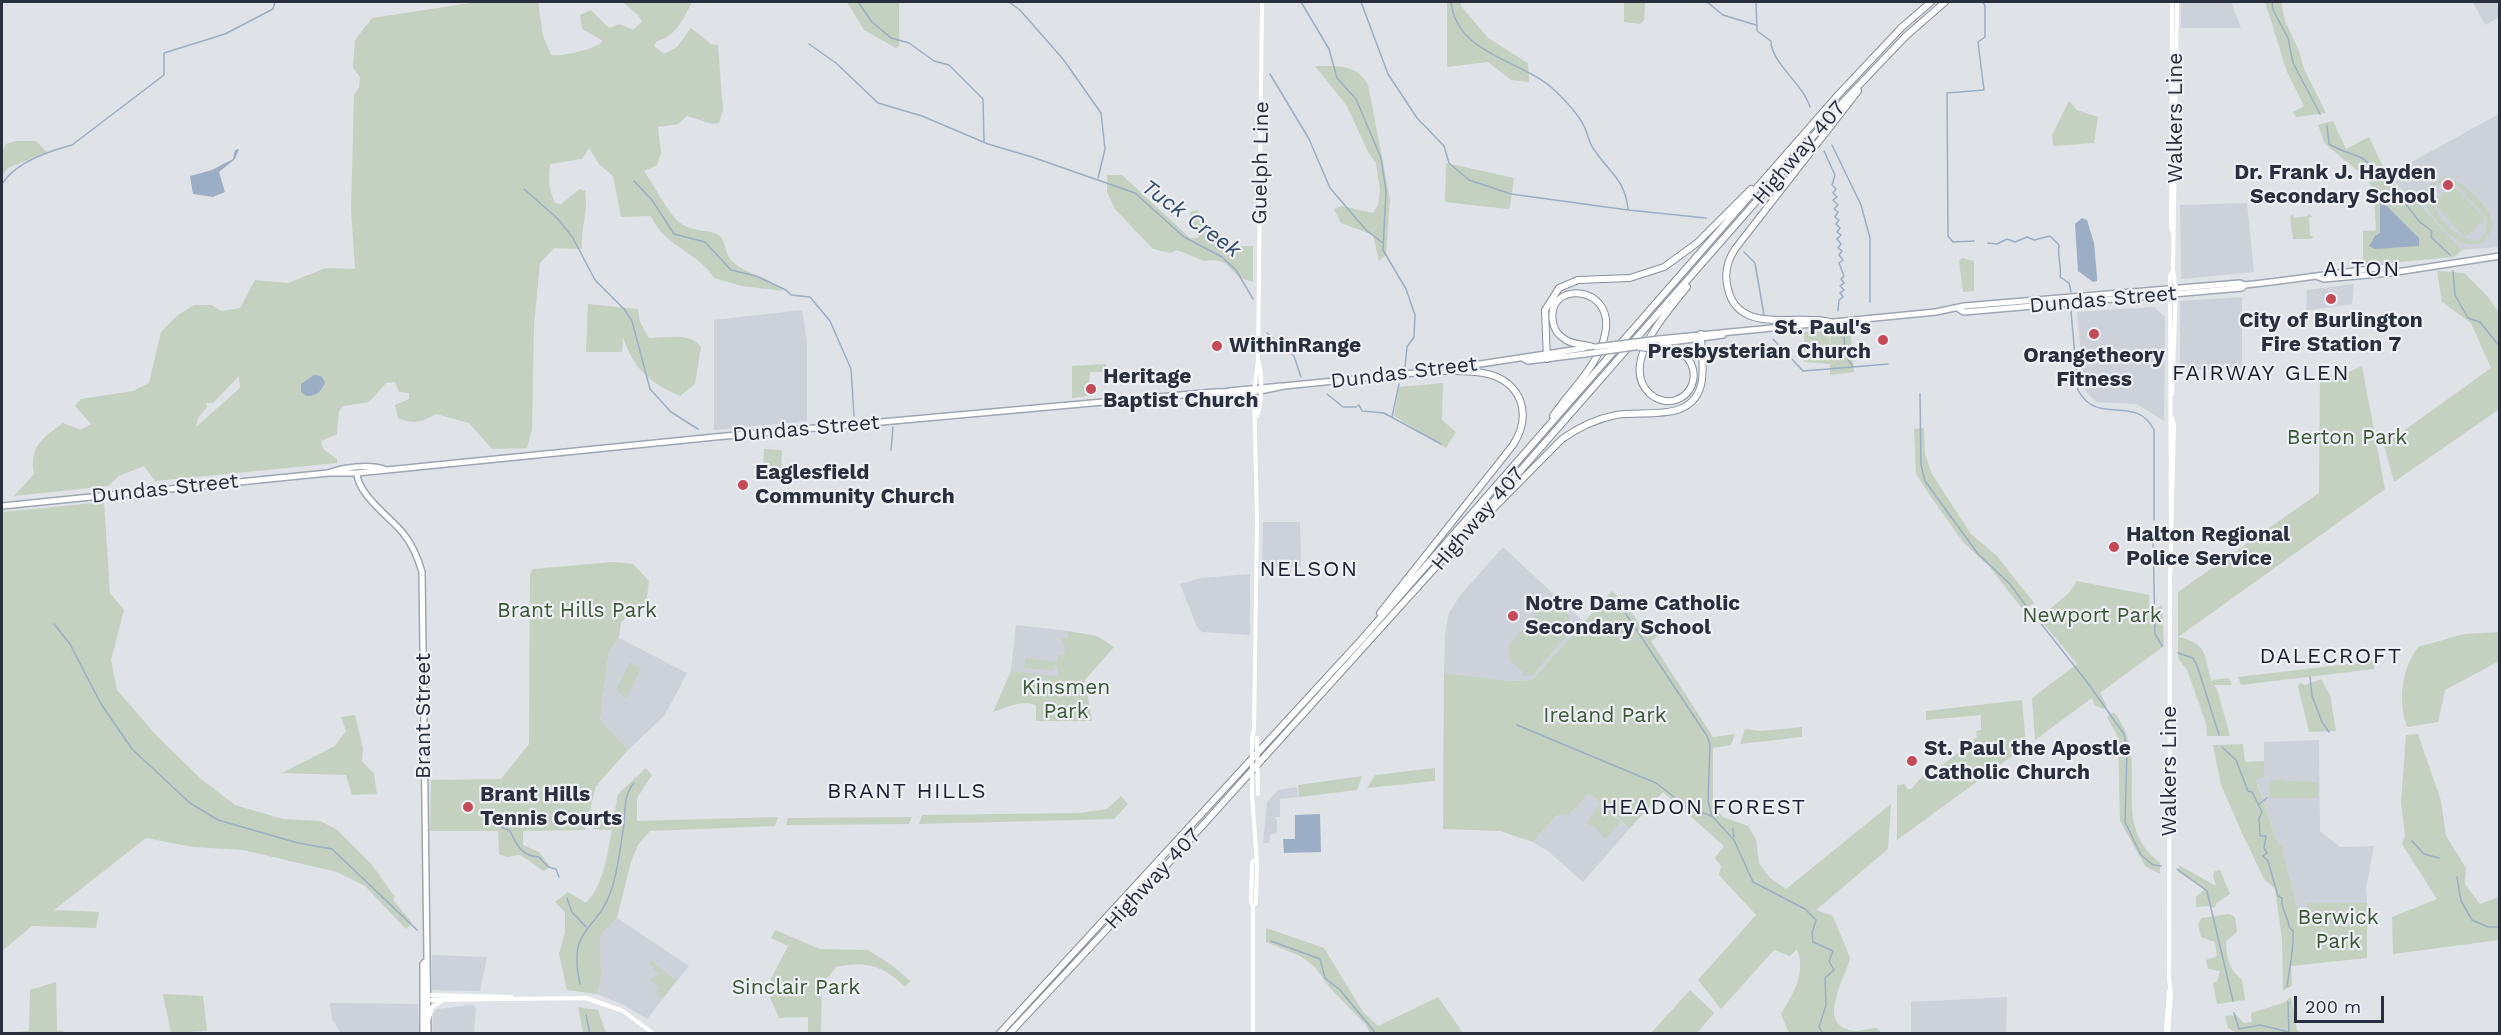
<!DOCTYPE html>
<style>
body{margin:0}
#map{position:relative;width:2501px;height:1035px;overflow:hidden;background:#dfe2e7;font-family:"Work Sans",sans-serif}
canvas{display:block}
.frame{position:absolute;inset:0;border:3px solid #292f3d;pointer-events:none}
.scale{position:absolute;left:2294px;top:996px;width:90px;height:27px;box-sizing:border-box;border:3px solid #292f3d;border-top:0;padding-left:8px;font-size:18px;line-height:21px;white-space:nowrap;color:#292f3d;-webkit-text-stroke:4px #eef0f5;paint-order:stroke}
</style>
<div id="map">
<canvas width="2501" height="1035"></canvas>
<div class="frame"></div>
<div class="scale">200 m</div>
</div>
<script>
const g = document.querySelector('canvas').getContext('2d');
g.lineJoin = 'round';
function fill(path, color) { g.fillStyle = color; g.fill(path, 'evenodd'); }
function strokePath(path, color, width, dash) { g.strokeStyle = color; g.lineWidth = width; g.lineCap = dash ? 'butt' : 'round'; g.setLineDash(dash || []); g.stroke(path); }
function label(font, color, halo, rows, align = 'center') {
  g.font = font + ' "Work Sans",sans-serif'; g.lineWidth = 4.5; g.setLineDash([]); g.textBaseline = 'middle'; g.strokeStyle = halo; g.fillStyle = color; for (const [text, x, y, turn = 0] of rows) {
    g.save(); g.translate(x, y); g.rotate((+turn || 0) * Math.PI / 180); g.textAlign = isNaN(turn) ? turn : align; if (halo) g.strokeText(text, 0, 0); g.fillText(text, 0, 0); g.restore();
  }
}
const built = new Path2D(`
 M2181,2H2231L2241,28H2181Z
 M2473,2H2499V17L2485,25Z
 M2499,114V247L2462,250L2412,196L2406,194L2388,175Z
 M2247,203L2254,272L2181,279L2180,205Z
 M2354,284L2352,304L2306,311L2307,290Z
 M2242,297V370L2180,369V301Z
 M2154,307L2165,317L2164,421L2137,404L2096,402L2086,392L2084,386L2077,312Z
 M802,310L807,342V421L714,430V320Z
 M1263,522H1300L1301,567H1262Z
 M1503,547L1584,622L1532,680L1509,681L1444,673L1445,635L1449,613L1459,597Z
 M1250,574V635L1202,632L1197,627L1180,584L1201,578Z
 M1016,625L1068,631L1064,678L1011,671Z
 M619,638L687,673L665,715L628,750L600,721L609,651Z
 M2319,740L2320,831L2340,847L2374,846L2366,888L2367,903H2306L2308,913L2303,914L2297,907L2282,847L2276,839L2256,779L2264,778V742Z
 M1297,787L1298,797L1280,799V817H1274L1277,820V833L1270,835L1269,843H1263L1267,802L1278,790Z
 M1589,793L1630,828L1583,882L1549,852L1533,842L1556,816L1570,814Z
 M617,918L689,966L647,1019L626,1006L597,994L601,977L600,936Z
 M432,955L487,957L480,991L432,990Z
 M2007,997L2006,1033H1911V1002Z
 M330,1003L418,1004L419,1033L340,1032L332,1019Z
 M474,1005L476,1008L474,1033H432L433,1013L437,1009Z`);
const green = new Path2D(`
 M477,2H538L543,36L551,55C562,57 596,49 603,41L582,29L580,15L591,10L609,28L620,24L633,30L642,22L638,15L623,2H692C685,16 675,38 657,41L654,46L664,54L677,47L691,28L711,44L718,45L723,110L719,123L712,124L687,116L678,124L658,127L661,153L657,165L644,171C656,187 669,218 685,226C696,232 710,229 720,236C726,242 725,254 732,261C746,275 769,276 783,291L742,286L714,278C698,252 664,246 651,216L621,217L613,176L599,164L589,148L582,159L550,164C548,180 549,189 555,203L561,204L580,189L585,191C589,211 580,229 582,249L554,248L540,263L534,325L532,429L527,448L492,449L469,423L436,414C422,422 414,425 398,418L395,405L409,399V393L399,392L395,382L386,383L369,402C337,408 340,400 337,434L321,441L323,449L337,459V463L155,481L144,466L119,476L108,486L14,496L34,474C29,446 43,438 63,423L81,430L91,424L75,406L81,399L133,391L149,383L161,332L178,315L194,305H211L222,311L240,308L255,280L288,283L326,268L355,269L351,210L354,95L359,88L360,77L353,68L355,40L372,18ZM239,376L240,388L196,427L198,418L207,407L206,403H213Z
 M847,2H899V46L896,48L864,30Z
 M1447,2H1461V6L1488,38L1528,63L1529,82L1511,80L1488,62L1447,67Z
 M1624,2H1645L1644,20L1640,24L1624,22Z
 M2265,2H2281L2285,21L2299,51L2304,69L2326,113L2296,117L2293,112L2304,106L2287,72Z
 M1315,66C1337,66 1358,64 1368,85L1390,199L1386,255L1379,261L1373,235L1341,223L1334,209L1342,206L1373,213L1378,205L1380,190L1376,163L1368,152L1347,106Z
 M2069,101L2077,110L2098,117L2094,143L2053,146L2052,135Z
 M2333,121L2346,149L2369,137C2379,156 2389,189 2412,196L2462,250L2454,257L2366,265L2363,261V231L2376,230L2374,195L2368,179L2325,144L2318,125Z
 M16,141H36L47,152L8,168L2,176V152L6,144Z
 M1446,163L1514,178L1510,207L1508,209L1445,202Z
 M1107,175H1122L1190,238H1199L1191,224L1190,212L1197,210C1223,245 1203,246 1253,246V282L1239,277L1225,263L1214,260L1204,261L1177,250L1170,253L1153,249L1115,209L1107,192Z
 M2444,177C2461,177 2492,209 2493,226L2484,242C2459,254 2436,221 2424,203C2424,189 2431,181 2444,177ZM2448,181L2457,185L2487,219L2486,233L2478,240C2459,244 2422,205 2434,186Z
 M2453,185L2485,219L2465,238L2433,203Z
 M2308,213L2312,217L2309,218L2310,236H2314L2311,239H2293L2290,217L2293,214L2294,218L2308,216Z
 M1962,258L1974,261V291L1963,292L1959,261Z
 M2437,271L2464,273L2488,297L2499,313V412L2498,410L2394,482L2384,445L2491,368L2471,323L2442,302Z
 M588,304L638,309L640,322L649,338C667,338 690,332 701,347L695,384L680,396C648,382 634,369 623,337L622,352H586Z
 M1850,325L1854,372L1830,375V364L1804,362V332L1829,331L1830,350L1831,327Z
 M1106,364V372H1090L1088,396L1072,398V366Z
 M2362,366L2385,489L2178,637C2210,643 2204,660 2212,682L2213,680L2229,678L2232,685H2214L2217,689L2230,736H2207L2206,723L2187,670L2178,658V592L2319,493L2320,380L2340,376Z
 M1443,383L1442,420L1456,432L1446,448L1394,416L1399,387Z
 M1924,428L1925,454L1932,474L1971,534L1997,556L2034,603L2023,610L1989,566L1963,542L1929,494L1916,474L1914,429Z
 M764,449L782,450L781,478H763Z
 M104,502L110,593L124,610L111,660L117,690L157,736L201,779L235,805L283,819L320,821L336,829L372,865L395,897L393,900L412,923L406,929L365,886L337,872L243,850L193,847L146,838L54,910L99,912L96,928L32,926L2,951V512Z
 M613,562L633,564L649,581L646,604L621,622L619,638L609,651L600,720L628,750L596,786L585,830L523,831V845L539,852L550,866L544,871L520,855L507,857L499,854L498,831H430L431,780L501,779L529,744L530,574L533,569Z
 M2077,581L2149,595L2150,612L2162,605L2164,646L2100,693L2107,706L2103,709L2095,705L2092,698L2035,740L2032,698L2077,664L2039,618L2069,593Z
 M1612,591L1626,604L1647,635L1659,627L1663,633L1651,641L1713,737L1735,734L1731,745L1713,748V806L1723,817L1748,826L1756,839L1759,863L1770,878L1786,889L1891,804L1888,849L1816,910L1833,916L1850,958C1845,980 1813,1028 1857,1031C1863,1031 1870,1028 1876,1028L1882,1033H1789L1781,1014C1794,992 1806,974 1797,949L1790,956L1774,950L1721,1009L1698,980L1756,915L1719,875L1721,866L1715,858L1724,846L1663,792L1630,828L1589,793L1570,814L1556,816L1533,842L1500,831L1443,829L1444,673L1509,681L1532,680Z
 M1551,596L1553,598L1548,605L1559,606L1569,615L1571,631L1535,671V675L1523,676V672L1510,661L1509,645Z
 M1068,631L1097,636L1114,647L1085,680L1092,721H1036V705C1021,700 1007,707 993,712L1011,671L1064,677L1057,675L1058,667L1053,666V670L1024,668L1026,658L1057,662L1058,655H1064L1065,648L1060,637L1067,638Z
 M2499,632V661L2445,690L2438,722L2407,727C2398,701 2401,670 2418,647L2464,634Z
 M2374,661V669L2241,685L2238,677Z
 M630,662L641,668L626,699L616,690Z
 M2321,679L2330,695L2336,731L2309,732L2298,686L2300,683L2305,685Z
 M2022,700L2026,746L1897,840V785L1905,784L1907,789H1911L1923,776L1925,778L1974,741L1973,739L1977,738L1976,731L1981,730V715L1926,720V711Z
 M2114,712C2154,762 2106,821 2160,863V874L2145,866L2120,821L2118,737L2107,717Z
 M355,715L363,748L362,761L374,774L377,794L352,795L346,775L282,773L335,746L346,731L341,717Z
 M1802,727V737L1740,744L1745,729L1762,731Z
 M2418,734L2441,801L2446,836L2466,868L2465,884L2480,904L2499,897V940L2393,954L2392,917L2437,899L2402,844L2405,835L2401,803L2406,735Z
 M2243,744L2245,762L2264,761V778L2256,780L2276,839L2282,847L2297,907L2303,914L2308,912L2306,903H2367V958L2291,966L2292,986L2283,990L2282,939L2275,889L2264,879L2242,833L2221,785L2213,745Z
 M646,768L652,775L637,798V821L778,817L775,826L650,831L638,845L631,862L617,918L600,936L601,977L597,994L567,990L559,954L565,932V912L555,902L568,892L586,903C604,885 607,854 612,830L593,829L595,820L613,821L618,794Z
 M1435,768V781L1367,788L1375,775Z
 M1362,776L1357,790L1299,797L1298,785Z
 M2283,779L2284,781L2318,782V798H2270L2269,781Z
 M1121,796L1128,804L1114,819L919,824L922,815L1080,813L1107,809Z
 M1599,804L1621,822L1605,839L1593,825L1591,826L1587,822Z
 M912,817L909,824L786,825L788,818Z
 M2179,865L2216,886L2213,876L2215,871L2220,870L2230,894L2216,903L2215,908L2208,906L2196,907V897L2205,889L2178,872Z
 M2229,914L2235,917L2237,932L2226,941C2226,955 2229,971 2242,979L2245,1000L2217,1004L2213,983L2217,981L2220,971L2208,969L2206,960L2217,956L2215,942L2201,937L2198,924L2202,918Z
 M1266,928L1324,948L1363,1012L1378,1026L1438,997L1463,1033H1370L1365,1024L1330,988L1314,966L1300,956L1266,942Z
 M775,930L820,949L868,950L893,966L910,981L905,987C884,966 866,960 836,967L822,985L821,1033H808V1017L779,1018L766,988L788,946L771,938Z
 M651,960L676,981L662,998L656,993L660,988L649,979L654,978L658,973L649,963Z
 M56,982L57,1031L61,1030L66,1033H2L29,1031L30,990Z
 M1690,990L1714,1013L1697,1033H1651Z
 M163,994L203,996L207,1031L171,1033Z
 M2291,997L2297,1030L2301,1033H2237L2228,1028L2225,1016L2236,1015L2244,1023L2252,1022L2251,1013L2283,1003Z
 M578,1007L598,1010L606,1033H583Z`);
const water = new Path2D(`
 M239,149L235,159L219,172L225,192L213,197L193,194L190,176L212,170L233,159L235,150Z
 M2380,199L2419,238V246L2375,249L2369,246L2375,236L2380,233Z
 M2082,218L2087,220L2094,243L2097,277V281L2093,282L2078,271L2075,224Z
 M314,375L321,376L325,382C322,391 316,397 306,396L301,392V384Z
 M1320,814L1321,852L1284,853L1283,839H1295V815Z`);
const stream = new Path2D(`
 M858,2L872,22L891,38L909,43L934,61L949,65L983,99L984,141
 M1009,2L1020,10L1063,59L1101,113L1105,149L1098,178
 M1301,2L1329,49L1337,78L1356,99L1381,158L1386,191L1383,250L1406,289L1415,315L1414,337L1407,347L1405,367
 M1361,2L1388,74L1417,118L1444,146L1449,163L1469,180L1511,194L1628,210L1706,218
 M1451,2C1457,54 1518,59 1551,87C1563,98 1577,112 1584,126C1588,134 1589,144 1595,151C1611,174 1625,180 1628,209
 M1707,2L1723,15L1756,25
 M1756,2L1757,31L1771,41C1770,61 1803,84 1810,107
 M2272,2L2273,10L2288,38L2293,63L2320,114
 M809,44L836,63L878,103L922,116L988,144L1032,157L1135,193L1184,237L1222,257L1236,270L1253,299
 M1270,74L1309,139L1330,188L1367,231L1383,243
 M2327,126L2329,144C2340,151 2351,153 2362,158C2369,162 2369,167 2378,169C2391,187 2405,202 2418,220C2421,224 2428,227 2432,232L2431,237L2450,255
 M1832,145L1861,205L1870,238V302
 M1824,151L1835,175L1832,185L1836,189L1833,193L1837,197L1833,200L1838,205L1834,209L1838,212L1835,217L1839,220L1836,224L1840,228L1837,232L1841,235L1837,239L1841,244L1838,248L1842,251L1839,255L1843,260L1839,263L1844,276L1841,279L1844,283L1840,286L1844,290L1840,293L1843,297L1839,300L1838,311
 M634,181L652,200L674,234L705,242L731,270L756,276L786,290L791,295L810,297L830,321L851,369L854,416
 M2,184C15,163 49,151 72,145L164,75V53L225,34L273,9L275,2
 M524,189L558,219L573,238L595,280L624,309L632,321L650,389L671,412L698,429
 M1974,241L1953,242L1948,236L1947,93L1984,90L1978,42L1985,37V5L1982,2
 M1988,243L1997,244L2007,239L2015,242L2027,237L2034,240L2050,236L2059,245C2057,257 2062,266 2060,277L2069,283L2071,292
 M1744,252L1755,263L1764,315
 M2453,271L2455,295L2468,318L2480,322L2500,347
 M2071,311L2078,390C2097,427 2136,393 2154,430V520
 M1267,333L1294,356L1301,377
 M1844,337L1846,356L1853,367L1888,364
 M1773,339L1803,371L1853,367
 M1327,394L1343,407H1356L1359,405L1362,411L1384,413L1441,444
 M1920,394L1921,465L1925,481L1978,554L2010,584L2029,610
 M1392,417L1399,384
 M891,450L893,427
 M2153,533L2155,634L2162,646
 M1611,597L1624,611L1707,736L1710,744L1708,801L1712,816
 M2039,621L2087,682L2124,734L2127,750L2125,822L2141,855L2153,865L2161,866
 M54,624L70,644L101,704L132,749L190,803L218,820L298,843L332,849L417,930
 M2178,653L2193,658L2198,668L2219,735
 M2310,677L2312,696L2322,722L2329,732
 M1517,725L1656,783L1688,808L1712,816L1734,840L1753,882L1805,909L1816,920L1812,933L1813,942L1833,951L1829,961L1834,970L1825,978L1826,1005L1819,1027L1823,1034
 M2222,747L2236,760L2248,791L2252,792L2262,812L2259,819L2260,836H2266L2264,848L2267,853L2263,856L2268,861L2278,896L2282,898C2280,909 2289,917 2289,927L2293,931C2294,950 2290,965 2287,986
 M2258,805L2267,798
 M501,822L502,827L510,831C517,845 521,856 539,857L548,867L556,869L559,877
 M1733,829L1734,837
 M2412,841L2424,854L2439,858
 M2177,869L2207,891L2233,1001
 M2457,877L2461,901L2472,920L2488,927H2500
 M567,898L572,912L586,927
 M1271,941L1320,959L1325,978L1340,990L1374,1031L1373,1034
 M580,984C567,925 597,933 611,891C617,875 620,849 623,831C626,814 622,797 634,783
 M2288,1002L2289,1032L2293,1034
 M2234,1013L2239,1029L2260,1025L2289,1032
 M586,1015L590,1034
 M1834,1034H1835`);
const secondary = new Path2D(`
 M2172,2L2171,227L2173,233
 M2172,394L2176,289L2173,270L2177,2
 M1257,416C1262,401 1263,376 1258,360L1262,2
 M2171,549L2170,276L2173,271
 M1252,738L1254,729L1257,520L1254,391L1258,361
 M1252,794L1257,863L1256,903L1253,906
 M428,995L512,997
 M428,1000L586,998L623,1011L654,1034
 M429,1018L432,1007L442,1001
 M2168,1032L2166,1030L2169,992
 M1253,1034V906L1251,902L1252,862L1255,860
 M2168,1034L2171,994L2169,978L2170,583L2174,424L2172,418`);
const primary = new Path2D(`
 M2318,277L2324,279L2390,273L2500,256
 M1959,309L1964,312L2242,288L2245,285C2293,280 2340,272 2388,267L2396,270
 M1659,339L1936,312L1964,306L2240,283L2245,285
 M1656,344L1723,335
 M1524,359L1528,361L1585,354
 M1447,369L1592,347
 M1229,391L1282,386
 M1238,394L1249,399L1254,405
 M328,473H357L715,437L1214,392L1260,391L1284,386L1435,371
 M357,473C357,494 391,518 403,533C412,544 418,558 422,572L428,1034
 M2,506L328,473C343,467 369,464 384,469
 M423,1034V964L426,961`);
const highway = new Path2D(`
 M1830,322C1797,313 1739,336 1728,289C1724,274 1727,261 1735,249L1858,91
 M1654,349C1663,349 1673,348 1681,353C1700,364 1697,393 1676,400C1667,403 1657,400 1650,394C1618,364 1668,311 1687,287
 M1547,359L1545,310L1559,288L1578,280L1630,278L1664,267L1697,243L1751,189
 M1553,416C1570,390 1599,366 1605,334C1616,284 1545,280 1553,322C1554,330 1559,336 1566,340C1574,345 1584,344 1593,347
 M1482,520L1562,439C1579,427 1596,419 1616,415C1645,410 1691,423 1701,385C1705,369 1701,350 1701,334
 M1380,613L1513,445C1522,431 1526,416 1520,400C1505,365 1462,372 1431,371
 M999,1034L1362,639L1838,95L1902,27L1931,2
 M1009,1034L1175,856L1451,550L1844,101L1906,36L1945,2`);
const secondaryBridge = new Path2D(`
 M1252,738V794
 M1257,738L1258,794`);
const primaryBridge = new Path2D(`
 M1596,347L1659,339
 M1585,354L1656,344`);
const highwayBridge = new Path2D(`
 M1640,347L1654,349`);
const markers = [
 [2448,185,6,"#c54a58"],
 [2331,299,6,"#c54a58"],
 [2094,334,6,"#c54a58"],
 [1883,340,6,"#c54a58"],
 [1217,346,6,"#c54a58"],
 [1091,389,6,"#c54a58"],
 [743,485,6,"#c54a58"],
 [2114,547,6,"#c54a58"],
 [1513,616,6,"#c54a58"],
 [1912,761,6,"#c54a58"],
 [468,807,6,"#c54a58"]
];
const streetNames = [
 ["Walkers Line",2176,118,-90],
 ["Highway 407",1799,153,-49],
 ["Guelph Line",1261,163,-89],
 ["Dundas Street",2103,300,-5],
 ["Dundas Street",1404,373,-7],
 ["Dundas Street",806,429,-5],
 ["Dundas Street",165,489,-6],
 ["Highway 407",1478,519,-49],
 ["Brant Street",424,716,-90],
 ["Walkers Line",2170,771,-90],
 ["Highway 407",1153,879,-47]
];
const poiNames = [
 ["Dr. Frank J. Hayden",2436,173,"right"],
 ["Secondary School",2436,197,"right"],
 ["City of Burlington",2331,321,"center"],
 ["Fire Station 7",2331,345,"center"],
 ["St. Paul's",1871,328,"right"],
 ["Presbysterian Church",1871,352,"right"],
 ["WithinRange",1229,346],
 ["Orangetheory",2094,356,"center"],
 ["Fitness",2094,380,"center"],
 ["Heritage",1103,377],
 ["Baptist Church",1103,401],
 ["Eaglesfield",755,473],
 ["Community Church",755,497],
 ["Halton Regional",2126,535],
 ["Police Service",2126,559],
 ["Notre Dame Catholic",1525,604],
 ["Secondary School",1525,628],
 ["St. Paul the Apostle",1924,749],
 ["Catholic Church",1924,773],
 ["Brant Hills",480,795],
 ["Tennis Courts",480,819]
];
const parkNames = [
 ["Berton Park",2347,438],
 ["Brant Hills Park",577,611],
 ["Newport Park",2092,616],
 ["Kinsmen",1066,688],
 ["Park",1066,712],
 ["Ireland Park",1605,716],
 ["Berwick",2338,918],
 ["Park",2338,942],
 ["Sinclair Park",796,988]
];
const waterNames = [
 ["Tuck Creek",1191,219,36]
];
const neighbourhoodNames = [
 ["ALTON",2362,270],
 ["FAIRWAY GLEN",2261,374],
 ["NELSON",1309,570],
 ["DALECROFT",2331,657],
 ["BRANT HILLS",907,792],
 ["HEADON FOREST",1704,808]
];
fill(built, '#cdd1d9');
fill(green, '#c4d0c0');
fill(water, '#9caec5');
strokePath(stream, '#9caec5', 1.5);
strokePath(primary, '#9fa6b2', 8);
strokePath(highway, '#878f9d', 8);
strokePath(secondary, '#fff', 4);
strokePath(primary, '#fff', 5);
strokePath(highway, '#fff', 6);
strokePath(primaryBridge, '#9fa6b2', 8, []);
strokePath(highwayBridge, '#878f9d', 8, []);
strokePath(secondaryBridge, '#fff', 4);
strokePath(primaryBridge, '#fff', 5);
strokePath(highwayBridge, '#fff', 6);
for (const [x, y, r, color] of markers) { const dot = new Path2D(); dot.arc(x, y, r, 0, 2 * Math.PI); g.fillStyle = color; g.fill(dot); strokePath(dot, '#eef0f5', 2); }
label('21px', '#292f3d', '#eef0f5', streetNames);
label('bold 21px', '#292f3d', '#eef0f5', poiNames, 'left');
label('21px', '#3c5837', '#eef0f5', parkNames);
label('italic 22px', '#354c6e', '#eef0f5', waterNames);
g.letterSpacing = '1.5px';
label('22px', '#1b202e', '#eef0f5', neighbourhoodNames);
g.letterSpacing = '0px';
</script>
